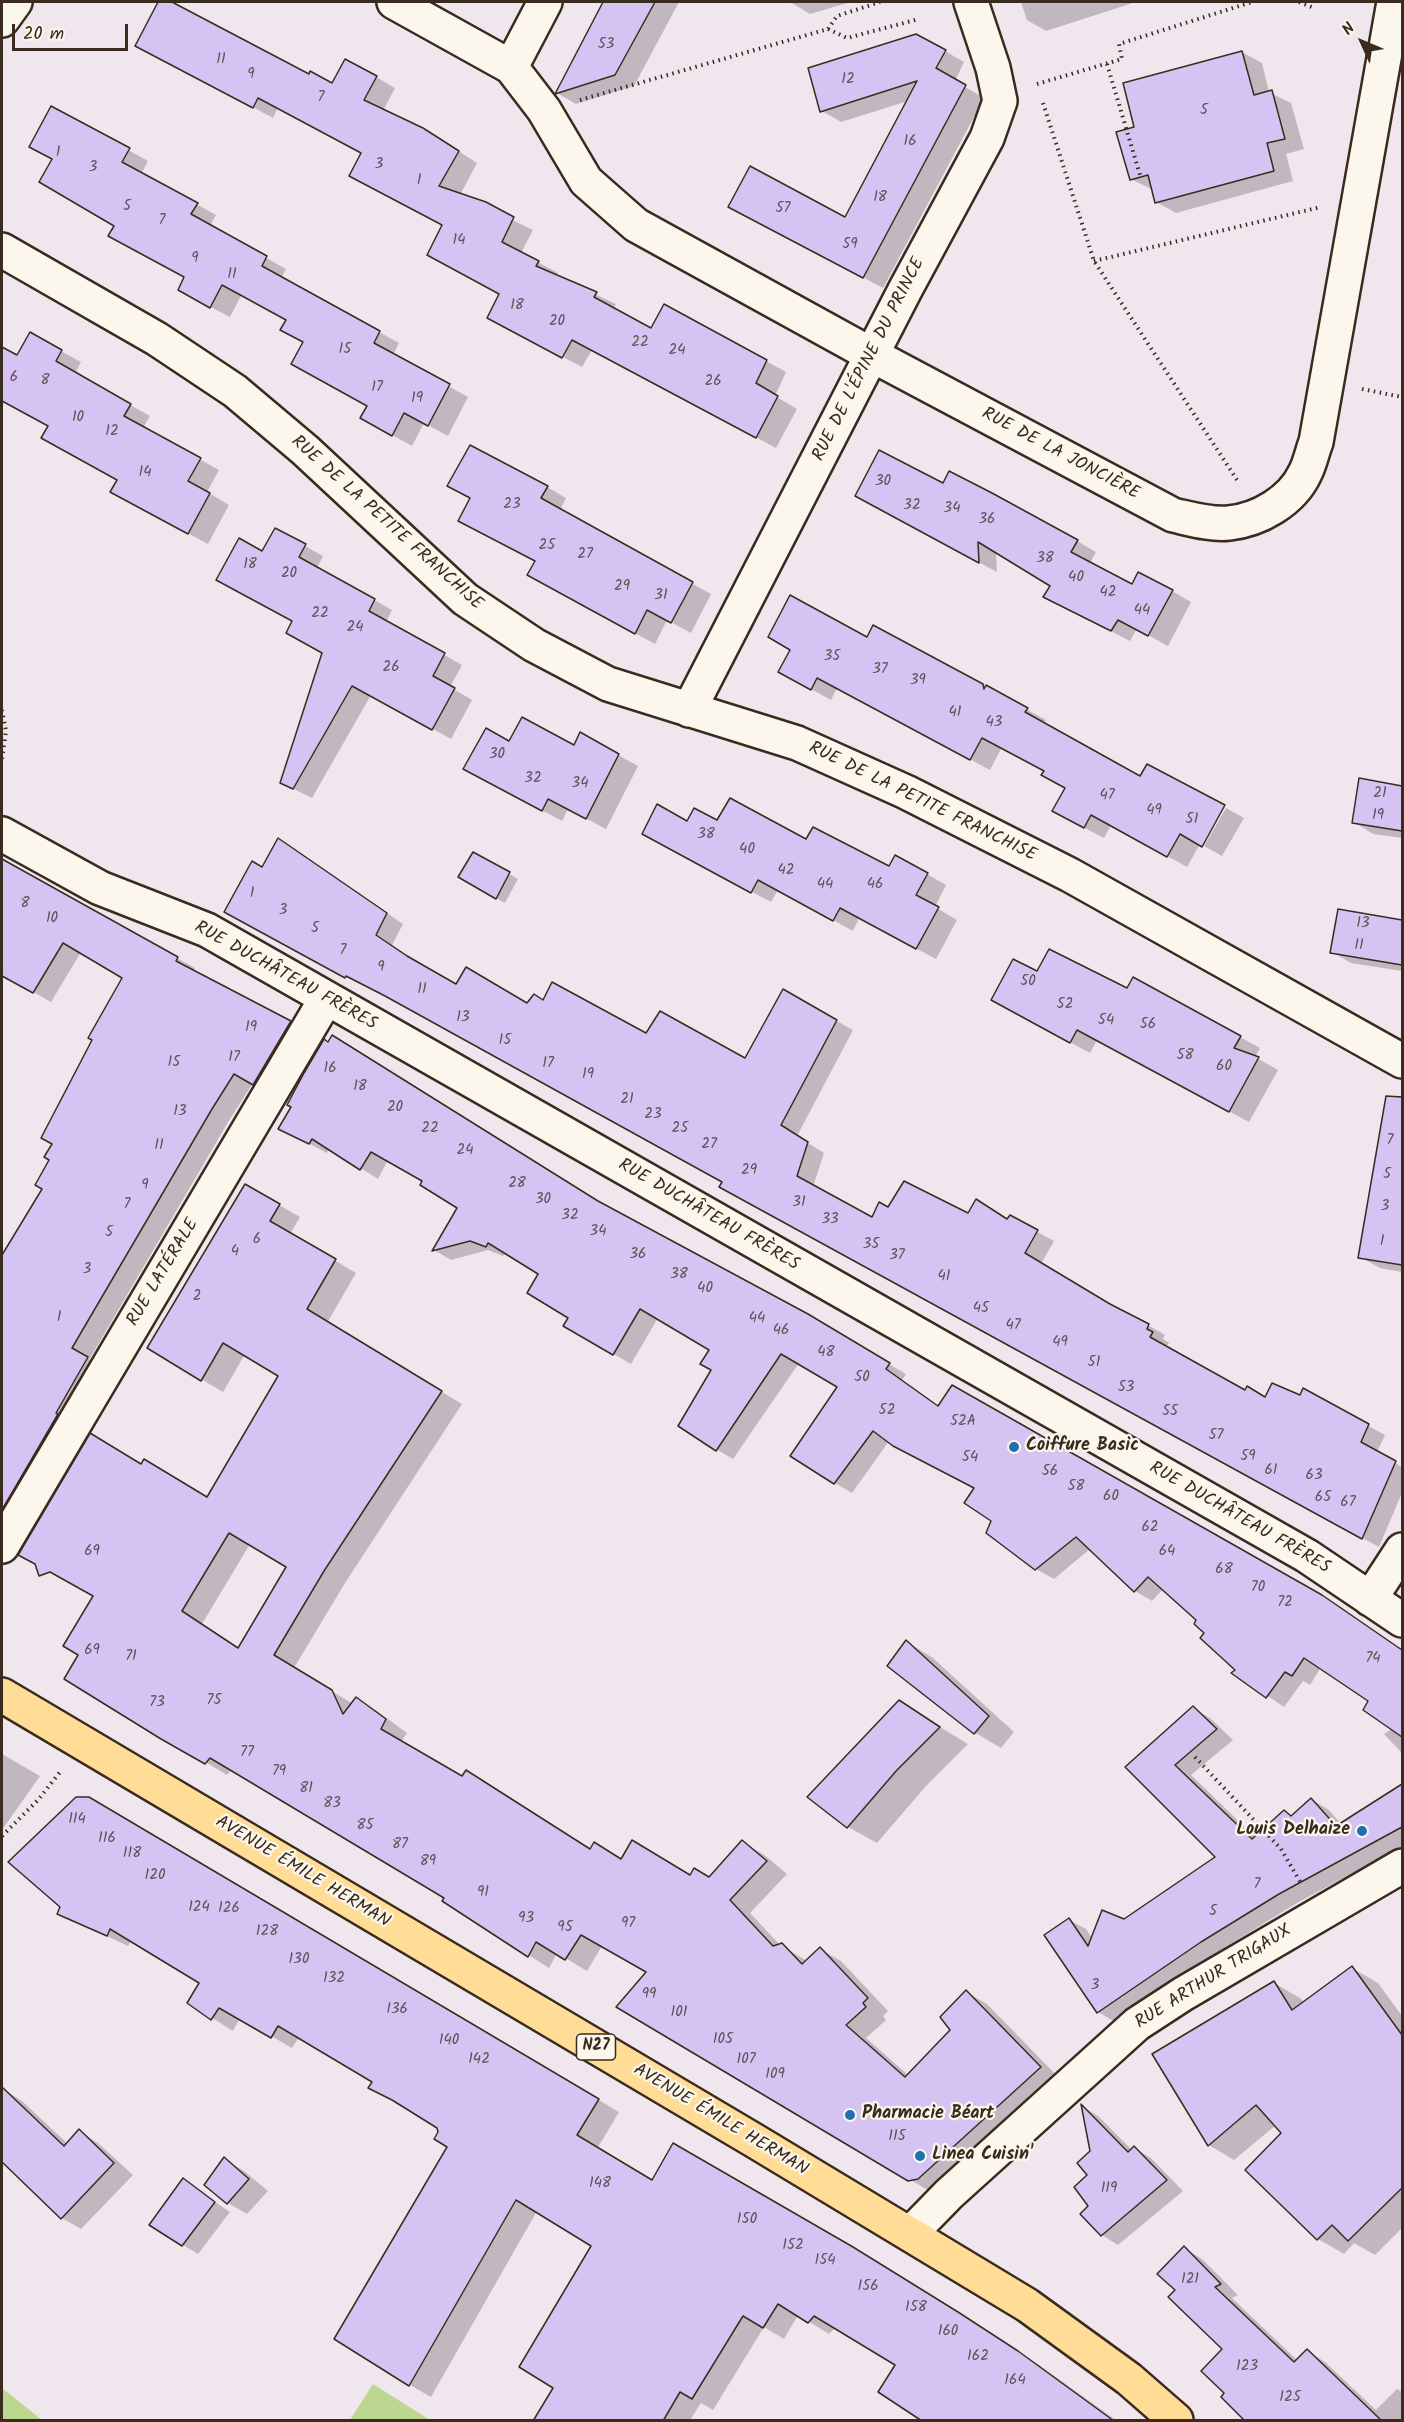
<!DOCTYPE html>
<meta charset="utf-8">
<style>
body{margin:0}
#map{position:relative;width:1404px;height:2422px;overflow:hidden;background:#f0e7ee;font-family:Kalam,sans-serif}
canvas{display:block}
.frame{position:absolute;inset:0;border:3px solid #3b2a1e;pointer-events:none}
.north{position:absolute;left:1332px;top:12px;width:60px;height:60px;-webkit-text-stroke:4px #fbf7ec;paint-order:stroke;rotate:314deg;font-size:16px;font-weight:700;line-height:24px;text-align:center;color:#3b2a1e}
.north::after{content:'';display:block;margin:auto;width:21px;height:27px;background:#3b2a1e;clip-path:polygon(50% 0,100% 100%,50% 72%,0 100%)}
.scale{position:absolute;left:12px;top:24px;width:116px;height:27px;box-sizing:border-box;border:3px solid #3b2a1e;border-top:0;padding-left:8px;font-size:18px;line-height:21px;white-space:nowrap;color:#3b2a1e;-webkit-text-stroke:4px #fbf7ec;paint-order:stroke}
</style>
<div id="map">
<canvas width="1404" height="2422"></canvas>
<div class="frame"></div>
<div class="north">N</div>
<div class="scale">20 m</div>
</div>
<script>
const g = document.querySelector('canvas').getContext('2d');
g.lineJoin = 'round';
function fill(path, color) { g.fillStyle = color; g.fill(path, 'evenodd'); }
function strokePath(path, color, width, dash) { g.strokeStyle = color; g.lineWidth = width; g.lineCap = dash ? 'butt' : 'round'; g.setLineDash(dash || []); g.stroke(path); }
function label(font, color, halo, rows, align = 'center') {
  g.font = font + ' Kalam,sans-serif'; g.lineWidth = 4.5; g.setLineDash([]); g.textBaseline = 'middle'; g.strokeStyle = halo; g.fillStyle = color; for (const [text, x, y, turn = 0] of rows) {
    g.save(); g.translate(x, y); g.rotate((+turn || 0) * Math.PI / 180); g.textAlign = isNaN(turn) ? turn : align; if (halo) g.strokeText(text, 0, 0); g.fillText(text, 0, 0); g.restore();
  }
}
const green = new Path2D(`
 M373,2384L430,2420H350Z
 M2,2388L42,2420H2Z`);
const shadow = new Path2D(`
 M160,2H170L310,76L333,85L376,77L395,88L383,111L443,141L477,163L460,195L533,230L521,253L558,273L556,276L616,304L613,309L651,330L766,361L786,372L775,396L797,409L776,448L592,350L582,367L508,328L501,294L444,226L362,153L278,107L273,118L137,45Z
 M606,2H679L634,86L576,104L557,93Z
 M790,2H851L810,14Z
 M1021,2H1136L1046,31L1027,20Z
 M945,51L964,62L955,81L984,98L883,288L750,217L845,219L908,101L841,122L822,111Z
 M1242,52L1262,63L1269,92L1291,103L1304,149L1286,154L1293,181L1176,213L1156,202L1153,190L1131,179Z
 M52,108L148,161L141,174L216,215L210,226L286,269L281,278L399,343L393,355L468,397L448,436L424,423L412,446L381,429L368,406L304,342L288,319L242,294L230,317L199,301L186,277L116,225L54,159Z
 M30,334L81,362L75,374L150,416L143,428L219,470L207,492L229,505L208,544L131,503L118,480L50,426L2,400V348L18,357Z
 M943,485L1077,541L1096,552L1090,563L1133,586L1172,591L1191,602L1168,646L1137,629L1130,641L1064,607L1052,585L996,552L997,572L875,507Z
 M547,487L566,498L560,510L711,594L691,633L667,620L655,644L548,586L536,561L472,498Z
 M276,530L323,556L317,568L392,610L386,622L462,665L450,687L472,700L451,739L371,695L312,798L282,783L324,653L294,621L263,553Z
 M874,627L1046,720L1044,724L1200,844L1187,867L1111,825L1104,838L1073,822L1066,788L1045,771L1002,747L990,770L837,688L831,700L800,683L868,639Z
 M510,743L575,747L618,755L638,766L606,829L568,809L562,821L485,780Z
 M1361,780L1402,788V838L1373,834L1354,822Z
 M1226,808L1244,818L1222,856L1204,846Z
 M718,822L807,841L890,868L927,874L946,885L935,907L957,920L936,959L859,918L853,931L778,890L771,902L664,845L688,823Z
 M295,850L403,924L392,945L457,986L528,1005L543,1002L646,1035L746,1060L783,991L853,1030L797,1136L824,1153L813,1187L873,1219L889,1209L1008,1221L1010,1217L1054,1241L1041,1264L1165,1335L1163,1339L1169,1343L1166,1347L1246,1392L1266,1399L1301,1397L1304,1390L1385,1435L1377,1452L1402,1467V1493L1379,1547L737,1196L723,1181L404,1005L336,972L263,869Z
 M474,854L518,879L505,903L460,877Z
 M2,862L177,958L195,968L193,972L308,1033L272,1094L253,1083L230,1119L89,1360L105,1369L2,1545V1426L4,1422L2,1421V1255L44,1188L54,1144L94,1039L124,977L81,952L51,1002L2,974Z
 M1340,911L1402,921V971L1351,963L1332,952Z
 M1038,973L1127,990L1133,979L1260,1048L1255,1057L1278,1070L1249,1122L1097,1040L1090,1053L1013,1011Z
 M1382,1122L1402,1126V1272L1380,1268L1360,1257Z
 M280,1128L608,1208L807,1316L906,1374L902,1380L939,1407L1160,1503L1341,1607L1402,1651V1753L1384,1734L1392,1729L1370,1701L1321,1667L1310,1685L1303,1681L1284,1707L1234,1673L1237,1670L1198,1620L1163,1589L1152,1601L1135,1591L1090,1549L1054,1579L1036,1569L993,1521L976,1488L889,1441L852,1493L835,1483L792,1455L839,1387L799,1363L733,1459L716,1449L711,1349L658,1318L631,1364L565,1326L570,1317L540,1274L506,1252L503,1256L488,1250L451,1260L434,1250L459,1207L424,1181L388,1160L378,1179L329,1148L327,1153Z
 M246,1186L300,1217L290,1234L356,1273L327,1323L462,1404L345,1583L294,1668L353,1704L356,1699L377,1711L407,1733L401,1742L591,1850L621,1860L691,1877L709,1879L742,1842L763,1854L787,1874L750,1913L780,1945L807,1961L820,1949L841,1961L888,2011L883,2016L886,2020L866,2038L908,2075L952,2030L966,1992L987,2004L1061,2080L931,2192L909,2179L648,1972L602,1946L587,1971L557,1953L549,1968L444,1901L446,1897L231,1770L227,1775L66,1678L80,1655L95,1596L141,1465L207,1498L280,1375L245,1354L223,1392L149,1348ZM250,1544L289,1566L239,1649L202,1624Z
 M907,1642L933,1658L1014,1732L1001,1748L974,1732Z
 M899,1702L968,1744L926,1786L877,1843L848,1827Z
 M1193,1708L1210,1718L1233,1740L1191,1775L1256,1838L1284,1812L1293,1817L1312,1800L1329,1810L1341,1824L1402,1786V1846L1297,1903L1219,1951L1115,2022L1098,2012L1069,1920L1086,1929L1092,1938L1125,1920L1217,1857L1127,1767Z
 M2,1754L40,1776L2,1830Z
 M89,1799L619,2112L597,2149L652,2182L875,2262L1039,2365L1116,2420H925L897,2364L836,2327L829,2334L798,2315L784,2339L764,2327L713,2410L701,2403L690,2420H535L555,2387L593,2245L537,2211L431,2397L410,2385L336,2338L449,2147L438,2127L374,2082L299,2037L292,2048L240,2018L233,2031L189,2003L201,1983L131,1940L128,1946L59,1914Z
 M1352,1968L1378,1983L1402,2016V2228L1375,2255L1354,2243L1344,2254L1318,2239L1247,2170L1283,2133L1276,2125L1234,2160L1209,2145L1274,1983L1300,1998L1304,2003Z
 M3,2089L22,2101L68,2144L79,2131L98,2143L133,2175L81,2229L62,2218L2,2161Z
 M1083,2107L1098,2116L1132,2150L1134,2148L1151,2158L1183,2191L1118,2245L1102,2235L1090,2175L1092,2152Z
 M224,2159L244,2171L268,2191L247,2214L228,2203L206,2184Z
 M183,2180L230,2212L198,2254L183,2245Z
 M1184,2248L1202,2259L1238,2295L1232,2298L1298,2361L1307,2351L1325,2362L1376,2410L1397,2389L1402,2392V2420H1248L1226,2393L1224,2349L1177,2290Z`);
const building = new Path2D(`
 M158,2H172L309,74L310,71L332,83L345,59L377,76L364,100L423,128L459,151L439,186L486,202L514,217L502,242L539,261L536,266L597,292L594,297L651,328L664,304L767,360L756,383L778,396L756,438L572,340L562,358L487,318L499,294L427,255L442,225L349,176L361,153L258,98L253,108L135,46Z
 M603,2H655L615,75L555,94Z
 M916,34L946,50L936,68L966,85L863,278L728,207L750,166L845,217L917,81L820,112L808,68Z
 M1242,51L1254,95L1272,90L1285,139L1267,143L1274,171L1155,203L1148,175L1130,180L1116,132L1134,127L1123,83Z
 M51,106L130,148L122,162L198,203L191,214L267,256L262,266L380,331L374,343L450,384L428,426L404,413L392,436L360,418L367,406L291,364L303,342L280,330L286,320L222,285L210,308L178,290L184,277L108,236L114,226L39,182L52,159L29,147Z
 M30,332L62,350L56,361L131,404L124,416L201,458L188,481L210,493L188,534L110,492L117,480L41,438L48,426L2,401V347L17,355Z
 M470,445L548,486L541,498L693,582L671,623L647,610L635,634L527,575L535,561L458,521L470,498L447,486Z
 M879,450L943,483L949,471L992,493L1078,540L1071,552L1132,584L1138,572L1173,590L1148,636L1118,620L1111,631L1043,597L1050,586L978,542L979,563L855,496Z
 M275,528L306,544L299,557L375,599L369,611L445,653L433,676L455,688L432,730L352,686L293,789L280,783L322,653L286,633L292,621L216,580L239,538L262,551Z
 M790,595L867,637L873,625L983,684L984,689L986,685L1028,708L1025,712L1140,776L1147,764L1225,805L1202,847L1180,834L1167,857L1091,815L1084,828L1052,811L1065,788L1041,775L1044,771L982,738L970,760L817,678L811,690L778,672L790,650L768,637Z
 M522,717L574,745L580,732L619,754L586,819L548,799L542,811L463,769L486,728L509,741Z
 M1359,778L1402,786V831L1352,823Z
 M730,798L806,839L813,827L889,866L895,855L928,873L916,895L939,907L916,949L840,908L833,921L758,880L751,893L642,834L657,804L687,821L694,808L717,820Z
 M278,838L387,913L376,935L407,956L456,984L466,967L527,1003L534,994L543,1000L552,982L646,1033L660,1011L745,1058L783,989L837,1020L781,1125L808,1142L797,1176L872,1217L879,1202L888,1207L904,1181L968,1213L976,1199L1007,1219L1010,1215L1038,1230L1025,1253L1110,1304L1149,1324L1147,1329L1153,1332L1150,1337L1245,1390L1247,1386L1265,1397L1272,1383L1300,1395L1303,1388L1369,1424L1361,1442L1396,1461L1362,1539L719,1187L722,1182L682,1160L385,996L346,976L345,978L224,912L252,861L262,867Z
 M473,852L510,872L496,899L458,877Z
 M2,859L178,957L176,961L291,1021L253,1085L234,1074L212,1109L72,1348L88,1357L56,1413L58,1414L2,1510V1255L42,1189L35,1185L49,1160L44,1157L52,1144L41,1138L92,1040L88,1038L122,978L63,943L33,993L2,976Z
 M1338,909L1402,920V965L1330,953Z
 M1049,949L1127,988L1133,977L1241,1036L1234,1048L1259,1057L1229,1112L1077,1030L1070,1043L991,1000L1013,959L1037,971Z
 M332,1035L598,1201L808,1314L890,1363L886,1369L938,1406L952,1385L1322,1595L1402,1650V1737L1363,1710L1368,1701L1304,1658L1292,1676L1285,1672L1266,1698L1231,1673L1235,1670L1200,1638L1204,1633L1194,1624L1196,1620L1148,1577L1134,1592L1076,1537L1035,1570L986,1533L991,1521L964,1503L974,1488L893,1446L873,1431L834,1484L790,1456L837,1387L781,1354L716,1451L678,1426L711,1370L700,1364L709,1350L640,1309L613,1355L563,1326L568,1318L527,1293L538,1274L488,1243L486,1247L470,1241L432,1251L457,1208L420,1185L422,1181L371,1152L360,1170L312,1139L309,1144L278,1129L291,1107L287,1105L304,1073L324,1039L328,1042Z
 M1386,1096L1402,1097V1265L1358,1258Z
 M245,1184L280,1204L270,1221L336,1259L307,1309L442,1391L324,1571L274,1655L332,1690L343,1714L356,1697L386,1719L381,1729L462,1776L466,1770L590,1849L594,1842L621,1859L632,1840L690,1875L694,1868L709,1877L742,1840L767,1861L730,1900L773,1946L782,1943L802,1964L820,1947L868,1998L863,2003L866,2007L846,2025L905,2077L950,2030L940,2017L966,1990L1041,2067L918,2179L908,2181L616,2007L646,1972L581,1935L565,1960L536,1942L528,1957L442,1901L444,1898L210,1758L205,1764L161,1739L64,1679L78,1655L63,1646L93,1596L50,1572L39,1576L35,1564L18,1555L90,1433L141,1464L144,1459L207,1497L278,1376L223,1343L201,1381L147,1348ZM229,1533L286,1567L238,1648L182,1611Z
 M906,1640L989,1716L974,1734L887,1666Z
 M899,1700L940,1727L897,1770L847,1828L807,1797Z
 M1193,1706L1217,1729L1175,1765L1252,1839L1284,1810L1291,1816L1311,1798L1336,1826L1402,1784V1827L1279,1894L1201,1942L1097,2013L1044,1935L1069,1918L1088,1946L1102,1910L1124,1919L1215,1857L1125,1767Z
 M76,1797H89L599,2099L577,2135L652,2180L673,2143L853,2247L958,2312L1018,2351L1114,2421H922L878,2392L895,2365L814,2316L808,2323L778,2304L763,2328L743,2316L692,2399L680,2392L663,2421H533L553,2388L519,2367L591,2246L516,2200L409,2386L334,2339L447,2147L434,2139L438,2132L437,2128L392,2100L368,2088L372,2082L278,2026L271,2038L219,2008L211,2020L187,2003L199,1983L110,1929L107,1936L57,1914L60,1907L8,1862Z
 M1352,1966L1402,2035V2188L1348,2241L1332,2225L1317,2240L1245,2170L1281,2133L1256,2105L1208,2146L1152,2054L1274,1981L1292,2010Z
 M2,2087L64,2146L79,2129L114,2163L61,2219L2,2162Z
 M1081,2104L1128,2152L1134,2146L1167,2180L1101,2236L1080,2214L1088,2206L1074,2187L1087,2175L1077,2163L1090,2151Z
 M224,2157L249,2179L227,2204L204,2185Z
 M183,2178L215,2202L182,2246L149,2225Z
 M1184,2246L1221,2284L1215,2287L1294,2362L1307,2349L1382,2421H1245L1221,2397L1224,2393L1201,2371L1222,2349L1168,2297L1175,2290L1157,2274Z`);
const path = new Path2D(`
 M1299,2L1314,8
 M828,29L837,16L880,2
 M1107,64L1140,175
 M1037,84L1122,59L1119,44L1252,2
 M580,100L828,29L847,38L919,19
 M1043,103L1094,261L1239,483
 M1094,261L1321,207
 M1362,389L1402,397
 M2,710L6,731L2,759
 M1195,1757L1281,1849L1302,1885
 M2,1836L38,1800L60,1772`);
const minor = new Path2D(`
 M394,2L511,67L544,110L586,181L636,225L872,355L1173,515C1191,519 1211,525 1229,523C1259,520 1292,501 1305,473C1310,464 1312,452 1316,442L1394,2
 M2,20L15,2
 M511,67L545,2
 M2,250L157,339L235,391L305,450L465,599L534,645L608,684L797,743L906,792L1070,875L1402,1061
 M689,710L905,290L987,138L1000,101L993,68L971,2
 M2,834L100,888L207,930L1307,1556L1402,1620
 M2,1546L326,999
 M1370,1599L1402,1550
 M910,2234L949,2194L1137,2024L1183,1994L1402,1866`);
const primary = new Path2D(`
 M2,1695L755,2141L1027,2305L1129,2379L1176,2420`);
const markers = [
 [1014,1447,6,"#1f6fb2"],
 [1362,1831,6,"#1f6fb2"],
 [850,2115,6,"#1f6fb2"],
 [920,2156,6,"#1f6fb2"]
];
const numberNames = [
 ["53",606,45],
 ["11",221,60],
 ["9",251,75],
 ["12",848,80],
 ["7",321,98],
 ["5",1204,111],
 ["16",910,142],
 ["1",58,153],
 ["3",379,165],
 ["3",93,168],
 ["1",419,181],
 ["18",880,198],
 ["5",127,207],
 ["57",783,209],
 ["7",162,221],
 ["14",459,241],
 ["59",850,245],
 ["9",195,259],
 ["11",232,275],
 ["18",517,306],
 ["20",557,322],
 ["22",640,343],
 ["15",345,350],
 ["24",677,351],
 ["6",14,378],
 ["8",45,381],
 ["26",713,382],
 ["17",377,388],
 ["19",417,399],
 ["10",78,418],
 ["12",112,432],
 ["14",145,473],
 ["30",883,482],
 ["23",512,505],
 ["32",912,506],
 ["34",952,509],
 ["36",987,520],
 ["25",547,546],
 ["27",585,555],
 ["38",1045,559],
 ["18",250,565],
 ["20",289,574],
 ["40",1076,578],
 ["29",622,587],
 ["42",1108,593],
 ["31",661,596],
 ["44",1142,611],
 ["22",320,614],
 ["24",355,628],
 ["35",832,657],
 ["26",391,668],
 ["37",880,670],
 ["39",918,681],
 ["41",955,713],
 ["43",994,723],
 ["30",497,755],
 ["32",533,779],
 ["34",580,784],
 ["21",1380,794],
 ["47",1107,796],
 ["49",1154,811],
 ["19",1378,816],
 ["51",1192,820],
 ["38",706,835],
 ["40",747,850],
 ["42",786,871],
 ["44",825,885],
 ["46",875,885],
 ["1",252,894],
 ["8",25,904],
 ["3",283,911],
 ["10",52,919],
 ["13",1363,924],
 ["5",315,929],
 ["11",1359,946],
 ["7",343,951],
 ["9",381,968],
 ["50",1028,982],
 ["11",422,990],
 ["52",1065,1005],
 ["13",463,1018],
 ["54",1106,1021],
 ["56",1148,1025],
 ["19",251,1028],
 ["15",505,1041],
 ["58",1185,1056],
 ["17",234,1058],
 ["15",174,1063],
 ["17",548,1064],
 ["60",1224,1067],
 ["16",330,1069],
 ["19",588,1075],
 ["18",360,1087],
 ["21",627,1100],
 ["20",395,1108],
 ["13",180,1112],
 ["23",653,1115],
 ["22",430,1129],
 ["25",680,1129],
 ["7",1390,1141],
 ["27",709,1145],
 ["11",159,1146],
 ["24",465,1151],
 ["29",749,1171],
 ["5",1387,1175],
 ["28",517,1184],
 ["9",145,1186],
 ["30",543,1200],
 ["31",799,1203],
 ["7",127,1205],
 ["3",1385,1207],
 ["32",570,1216],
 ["33",830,1220],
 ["34",598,1232],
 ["5",109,1233],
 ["6",257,1240],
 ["1",1382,1242],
 ["35",871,1245],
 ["4",235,1252],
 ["36",638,1255],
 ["37",897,1256],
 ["3",87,1270],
 ["38",679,1275],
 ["41",944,1277],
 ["40",705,1289],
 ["2",197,1297],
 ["45",981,1309],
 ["1",59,1318],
 ["44",757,1319],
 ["47",1013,1326],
 ["46",781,1331],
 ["49",1060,1343],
 ["48",826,1353],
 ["51",1094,1363],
 ["50",862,1378],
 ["53",1126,1388],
 ["52",887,1411],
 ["55",1170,1412],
 ["52A",963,1422],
 ["57",1216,1436],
 ["59",1248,1457],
 ["54",970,1458],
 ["61",1271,1471],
 ["56",1050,1472],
 ["63",1314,1476],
 ["58",1076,1487],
 ["60",1111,1497],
 ["65",1323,1498],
 ["67",1348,1503],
 ["62",1150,1528],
 ["69",92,1552],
 ["64",1167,1552],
 ["68",1224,1570],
 ["70",1258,1588],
 ["72",1285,1603],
 ["69",92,1651],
 ["71",131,1657],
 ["74",1373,1659],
 ["75",214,1701],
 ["73",157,1703],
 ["77",247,1753],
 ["79",279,1772],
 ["81",306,1789],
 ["83",332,1804],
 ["114",77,1820],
 ["85",365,1826],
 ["116",107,1839],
 ["87",400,1845],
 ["118",132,1854],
 ["89",428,1862],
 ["120",155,1876],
 ["7",1257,1885],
 ["91",483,1893],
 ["124",199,1908],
 ["126",229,1909],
 ["5",1213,1912],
 ["93",526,1919],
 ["97",628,1924],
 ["95",565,1928],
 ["128",267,1932],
 ["130",299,1960],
 ["132",334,1979],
 ["3",1095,1986],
 ["99",649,1995],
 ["136",397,2010],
 ["101",679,2013],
 ["105",723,2040],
 ["140",449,2041],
 ["142",479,2060],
 ["107",746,2060],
 ["109",775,2075],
 ["115",897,2137],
 ["148",600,2184],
 ["119",1109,2189],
 ["150",747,2220],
 ["152",793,2246],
 ["154",825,2261],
 ["121",1190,2280],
 ["156",868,2287],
 ["158",916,2308],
 ["160",948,2332],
 ["162",978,2357],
 ["123",1247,2367],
 ["164",1015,2381],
 ["125",1290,2398]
];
const shields = [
 [596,2047,39]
];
const shieldNames = [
 ["N27",596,2047]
];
const streetNames = [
 ["RUE DE L'ÉPINE DU PRINCE",870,360,-63],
 ["RUE DE LA JONCIÈRE",1060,455,28],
 ["RUE DE LA PETITE FRANCHISE",386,524,42],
 ["RUE DE LA PETITE FRANCHISE",922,803,26],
 ["RUE DUCHÂTEAU FRÈRES",285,977,29],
 ["RUE DUCHÂTEAU FRÈRES",708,1216,30],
 ["RUE LATÉRALE",164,1273,-59],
 ["RUE DUCHÂTEAU FRÈRES",1239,1519,30],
 ["AVENUE ÉMILE HERMAN",302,1873,31],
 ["RUE ARTHUR TRIGAUX",1214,1978,-32],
 ["AVENUE ÉMILE HERMAN",720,2121,31]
];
const poiNames = [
 ["Coiffure Basic",1026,1447],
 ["Louis Delhaize",1350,1831,"right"],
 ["Pharmacie Béart",862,2115],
 ["Linea Cuisin'",932,2156]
];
fill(green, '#bcd78f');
fill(shadow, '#0003');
fill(building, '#d5c3f4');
strokePath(building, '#3b2a1e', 1.5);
strokePath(minor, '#3b2a1e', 38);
strokePath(primary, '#3b2a1e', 38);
strokePath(path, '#3b2a1e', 4, [1.5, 4.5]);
strokePath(minor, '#fbf7ec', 33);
strokePath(primary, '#ffdd96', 33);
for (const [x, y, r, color] of markers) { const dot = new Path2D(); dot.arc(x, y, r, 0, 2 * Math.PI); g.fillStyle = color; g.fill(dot); strokePath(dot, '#fbf7ec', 2); }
label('15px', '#625054', null, numberNames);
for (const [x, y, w] of shields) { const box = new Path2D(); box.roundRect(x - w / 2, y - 13, w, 26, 4.5); g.fillStyle = '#fbf7ec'; g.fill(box); strokePath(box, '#3b2a1e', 1.5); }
label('bold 16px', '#3b2a1e', null, shieldNames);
label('18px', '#3b2a1e', '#fbf7ec', streetNames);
label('bold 18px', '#3b2a1e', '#fbf7ec', poiNames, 'left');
</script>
